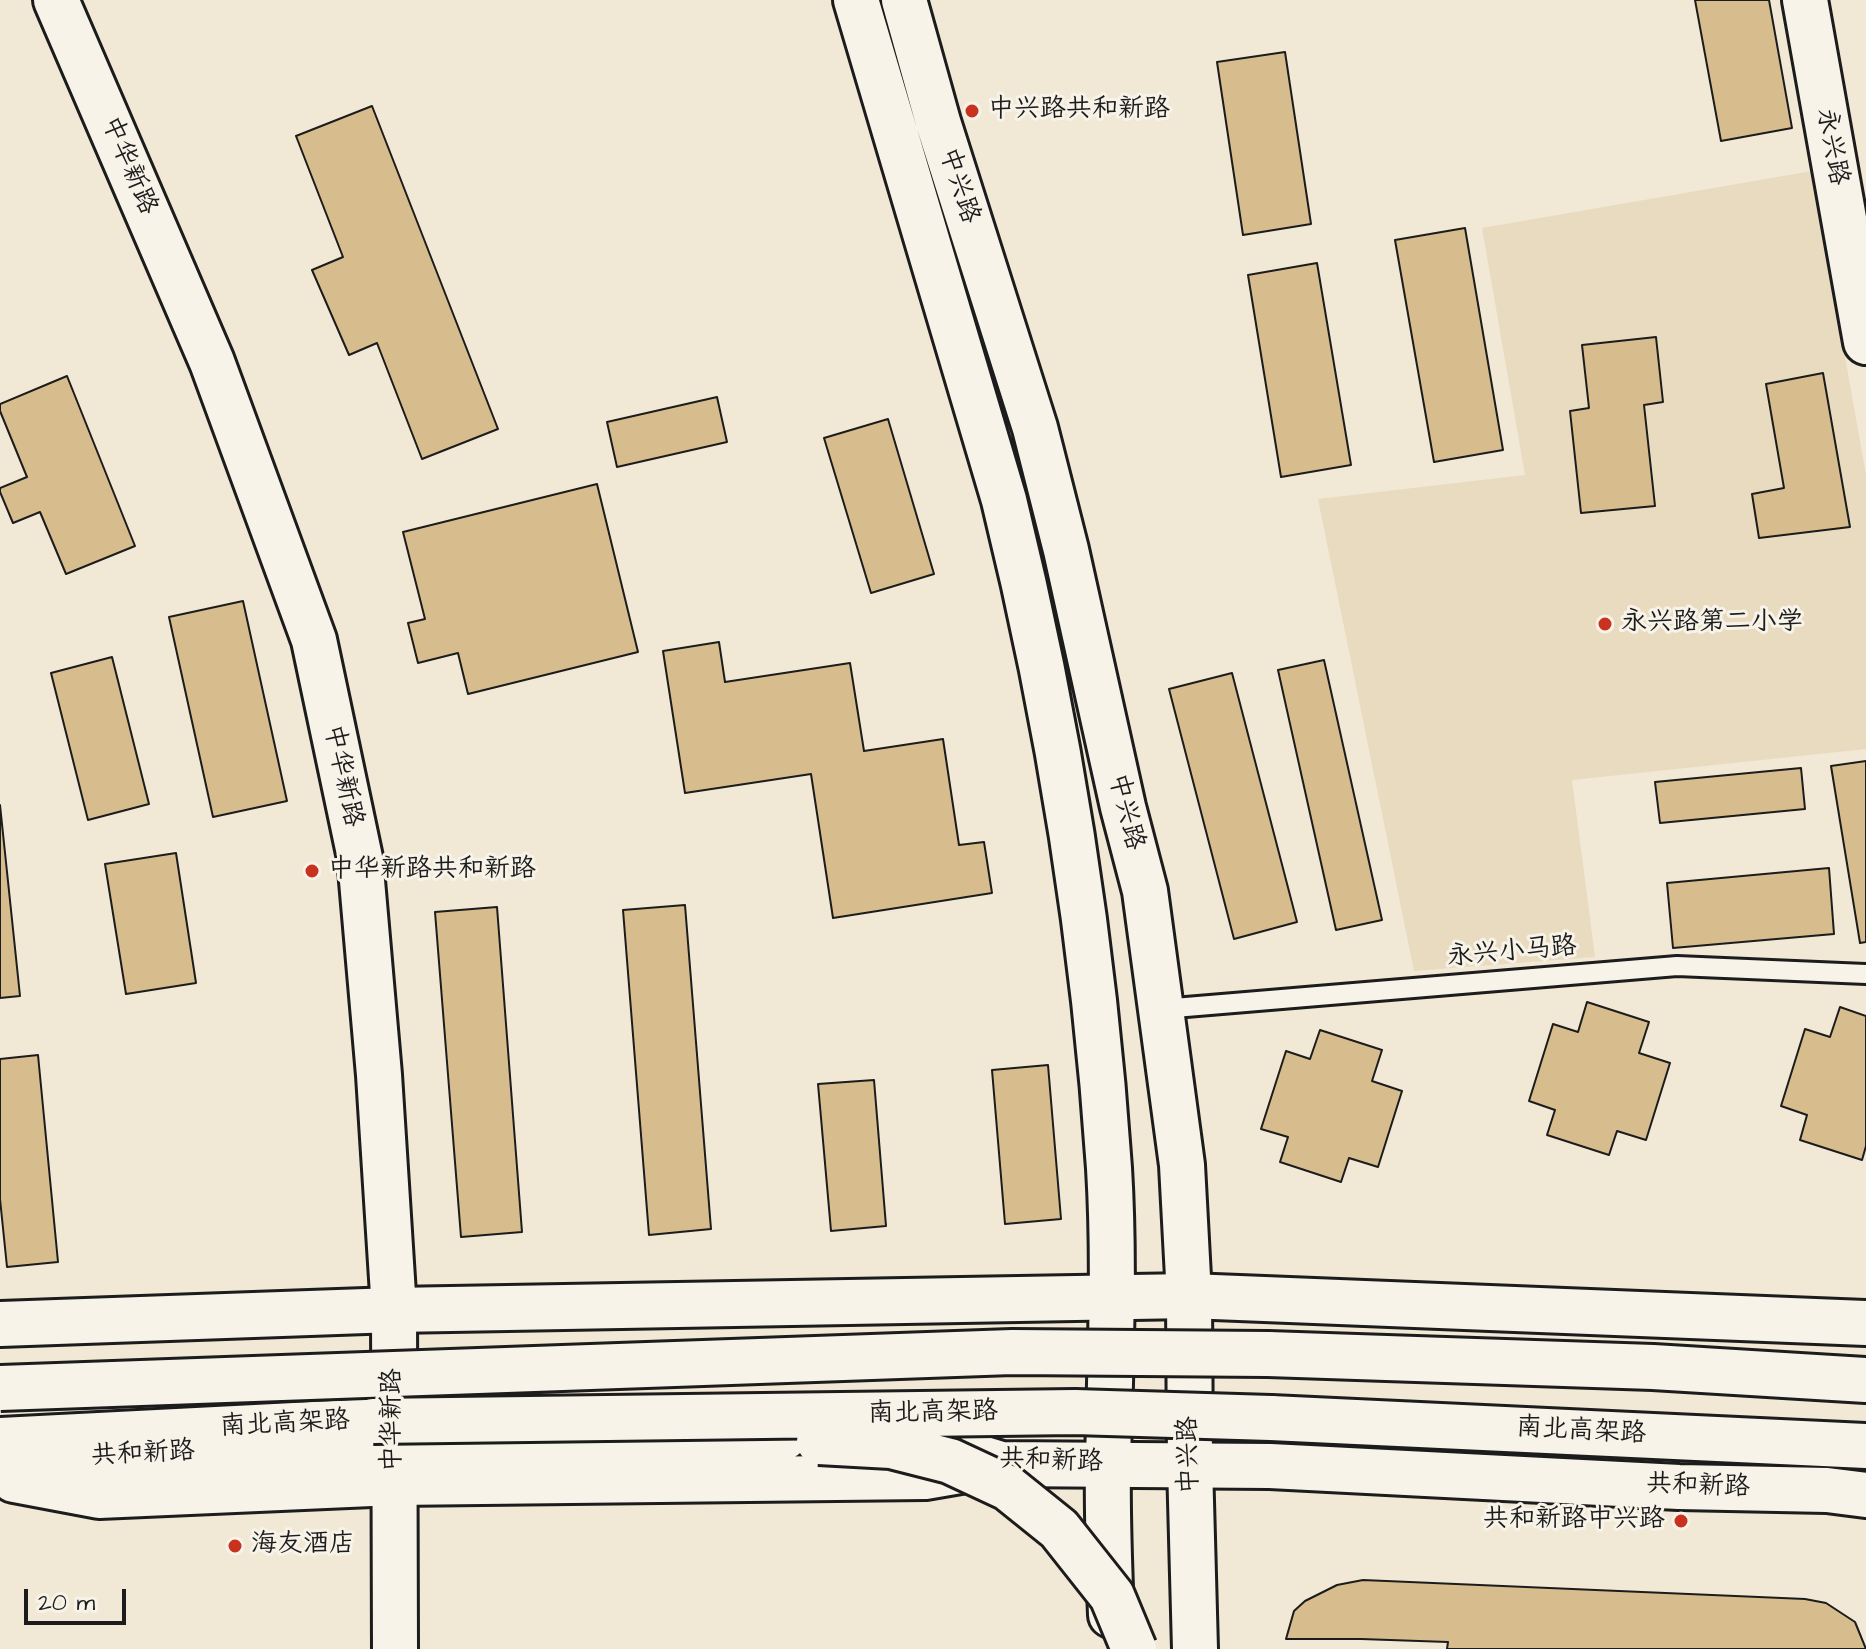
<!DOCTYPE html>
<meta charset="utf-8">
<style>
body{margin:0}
#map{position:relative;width:1866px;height:1649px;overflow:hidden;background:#f1e8d6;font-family:"Architects Daughter",sans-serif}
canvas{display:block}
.scale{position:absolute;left:24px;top:1589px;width:102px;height:36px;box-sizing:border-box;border:4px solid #1c1c1c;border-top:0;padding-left:10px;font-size:24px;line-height:28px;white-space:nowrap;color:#1c1c1c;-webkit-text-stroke:6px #f7f3e8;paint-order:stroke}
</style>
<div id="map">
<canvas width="1866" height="1649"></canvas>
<div class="scale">20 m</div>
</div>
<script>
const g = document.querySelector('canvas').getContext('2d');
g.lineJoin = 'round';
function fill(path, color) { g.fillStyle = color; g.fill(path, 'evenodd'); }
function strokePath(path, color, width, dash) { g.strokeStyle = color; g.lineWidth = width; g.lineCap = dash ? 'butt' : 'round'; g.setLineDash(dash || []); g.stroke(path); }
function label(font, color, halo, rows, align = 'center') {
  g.font = font + ' "Architects Daughter","LXGW WenKai TC",sans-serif'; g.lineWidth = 6; g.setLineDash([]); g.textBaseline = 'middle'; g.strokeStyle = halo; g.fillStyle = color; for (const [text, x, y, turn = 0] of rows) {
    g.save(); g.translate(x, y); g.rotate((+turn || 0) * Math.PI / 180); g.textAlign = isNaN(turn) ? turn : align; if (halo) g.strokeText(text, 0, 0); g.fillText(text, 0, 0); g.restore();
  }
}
const built = new Path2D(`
 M1812,171L1866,475V749L1572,780L1595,957L1414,971L1318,499L1525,475L1482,228Z`);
const building = new Path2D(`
 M1695,0H1769L1792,128L1721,141Z
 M1285,52L1311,224L1243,235L1217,62Z
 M372,106L498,429L422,459L377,343L349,355L312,270L343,257L296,136Z
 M1465,228L1503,450L1434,462L1395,240Z
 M1317,263L1351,465L1281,477L1248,275Z
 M1656,337L1663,402L1644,405L1655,506L1581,513L1570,411L1589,408L1582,345Z
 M1823,373L1850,527L1759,538L1752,494L1784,488L1766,384Z
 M67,376L135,546L66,574L40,512L13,523L0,492V488L27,477L0,411V404Z
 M717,397L727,442L617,467L607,422Z
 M888,419L934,574L871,593L824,438Z
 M597,484L638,652L468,694L458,653L418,663L408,623L425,619L403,532Z
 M243,601L287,801L213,817L169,617Z
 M719,642L725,682L850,663L864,751L943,739L959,845L984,842L992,893L833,918L811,774L685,793L663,651Z
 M112,657L149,804L88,820L51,673Z
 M1324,660L1382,920L1336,930L1278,670Z
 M1232,673L1297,922L1234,939L1169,689Z
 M1866,761V942L1860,943L1831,766Z
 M1801,768L1805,809L1660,823L1655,782Z
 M0,805L20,996L0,998Z
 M176,853L196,983L126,994L105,864Z
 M1829,868L1834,934L1673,948L1667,883Z
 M685,905L711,1229L649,1235L623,910Z
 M497,907L522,1232L461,1237L435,912Z
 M1587,1002L1649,1022L1639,1053L1670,1063L1646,1140L1617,1131L1609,1155L1547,1135L1555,1110L1529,1101L1553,1024L1578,1032Z
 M1840,1007L1866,1016V1146L1862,1160L1800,1140L1807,1115L1781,1106L1805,1029L1830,1037Z
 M1320,1030L1382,1050L1372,1081L1402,1091L1378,1167L1349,1158L1341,1182L1280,1162L1288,1137L1261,1129L1286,1051L1310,1059Z
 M38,1055L58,1262L7,1267L0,1199V1059Z
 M1048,1065L1061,1219L1005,1224L992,1070Z
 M874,1080L886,1226L831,1231L818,1084Z
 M1363,1580L1805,1599L1826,1603L1855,1622L1866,1649H1447L1448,1642L1361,1639H1286L1294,1611L1305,1601L1337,1585Z`);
const lane = new Path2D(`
 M1162,1009L1677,966L1866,974`);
const secondary = new Path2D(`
 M56,0L212,362L314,640L360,858L379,1075L394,1310L395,1649
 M856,0L1004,500C1058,719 1094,943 1109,1168C1115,1267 1110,1365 1108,1464C1107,1514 1109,1564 1111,1615
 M904,0L938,122L1035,428L1066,550L1123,807L1145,891L1182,1165L1189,1296L1190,1464L1195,1649
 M1805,0L1866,342`);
const primary = new Path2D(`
 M0,1324L394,1310L1189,1296L1866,1323
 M952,1449L1001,1464L1270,1466L1679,1487L1827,1490L1866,1495
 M0,1474L93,1456L393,1445L785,1437
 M14,1480L99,1496L394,1483L925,1477L983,1467`);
const highway = new Path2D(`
 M1268,1354L1653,1367L1866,1380
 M1271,1418L1866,1446
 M0,1440L373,1421`);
const highwayBridge = new Path2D(`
 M0,1388L1012,1352L1268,1354
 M373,1421L1075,1412L1271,1418
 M819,1442L891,1446L950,1461L1008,1488L1059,1529L1112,1596L1134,1649`);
const markers = [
 [972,111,8,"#c8321e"],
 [1605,624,8,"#c8321e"],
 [312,871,8,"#c8321e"],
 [1681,1521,8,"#c8321e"],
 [235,1546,8,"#c8321e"]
];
const poiNames = [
 ["中兴路共和新路",988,111],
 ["永兴路第二小学",1621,624],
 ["中华新路共和新路",328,871],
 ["共和新路中兴路",1665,1521,"right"],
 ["海友酒店",251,1546]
];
const streetNames = [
 ["永兴路",1831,147,80],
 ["中华新路",128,166,67],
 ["中兴路",958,186,72],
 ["中华新路",342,776,78],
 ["中兴路",1125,812,76],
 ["永兴小马路",1512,953,-5],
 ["南北高架路",933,1414,-1],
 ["中华新路",394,1420,-90],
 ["南北高架路",285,1425,-3],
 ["南北高架路",1581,1432,3],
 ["共和新路",143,1455,-3],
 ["中兴路",1190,1455,-91],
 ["共和新路",1051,1462,2],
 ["共和新路",1698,1487,2]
];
fill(built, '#e9dbc0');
fill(building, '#d7bd8d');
strokePath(building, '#1c1c1c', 2);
strokePath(lane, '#1c1c1c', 24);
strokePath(secondary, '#1c1c1c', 50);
strokePath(primary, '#1c1c1c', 50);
strokePath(highway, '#1c1c1c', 50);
strokePath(lane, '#f7f3e8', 18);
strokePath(secondary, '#f7f3e8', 44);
strokePath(primary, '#f7f3e8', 44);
strokePath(highway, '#f7f3e8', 44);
strokePath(highwayBridge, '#1c1c1c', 50, []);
strokePath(highwayBridge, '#f7f3e8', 44);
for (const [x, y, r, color] of markers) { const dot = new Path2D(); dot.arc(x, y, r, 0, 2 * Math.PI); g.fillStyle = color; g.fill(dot); strokePath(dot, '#f7f3e8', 3); }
label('26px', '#1c1c1c', '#f7f3e8', poiNames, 'left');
label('26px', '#1c1c1c', '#f7f3e8', streetNames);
</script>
